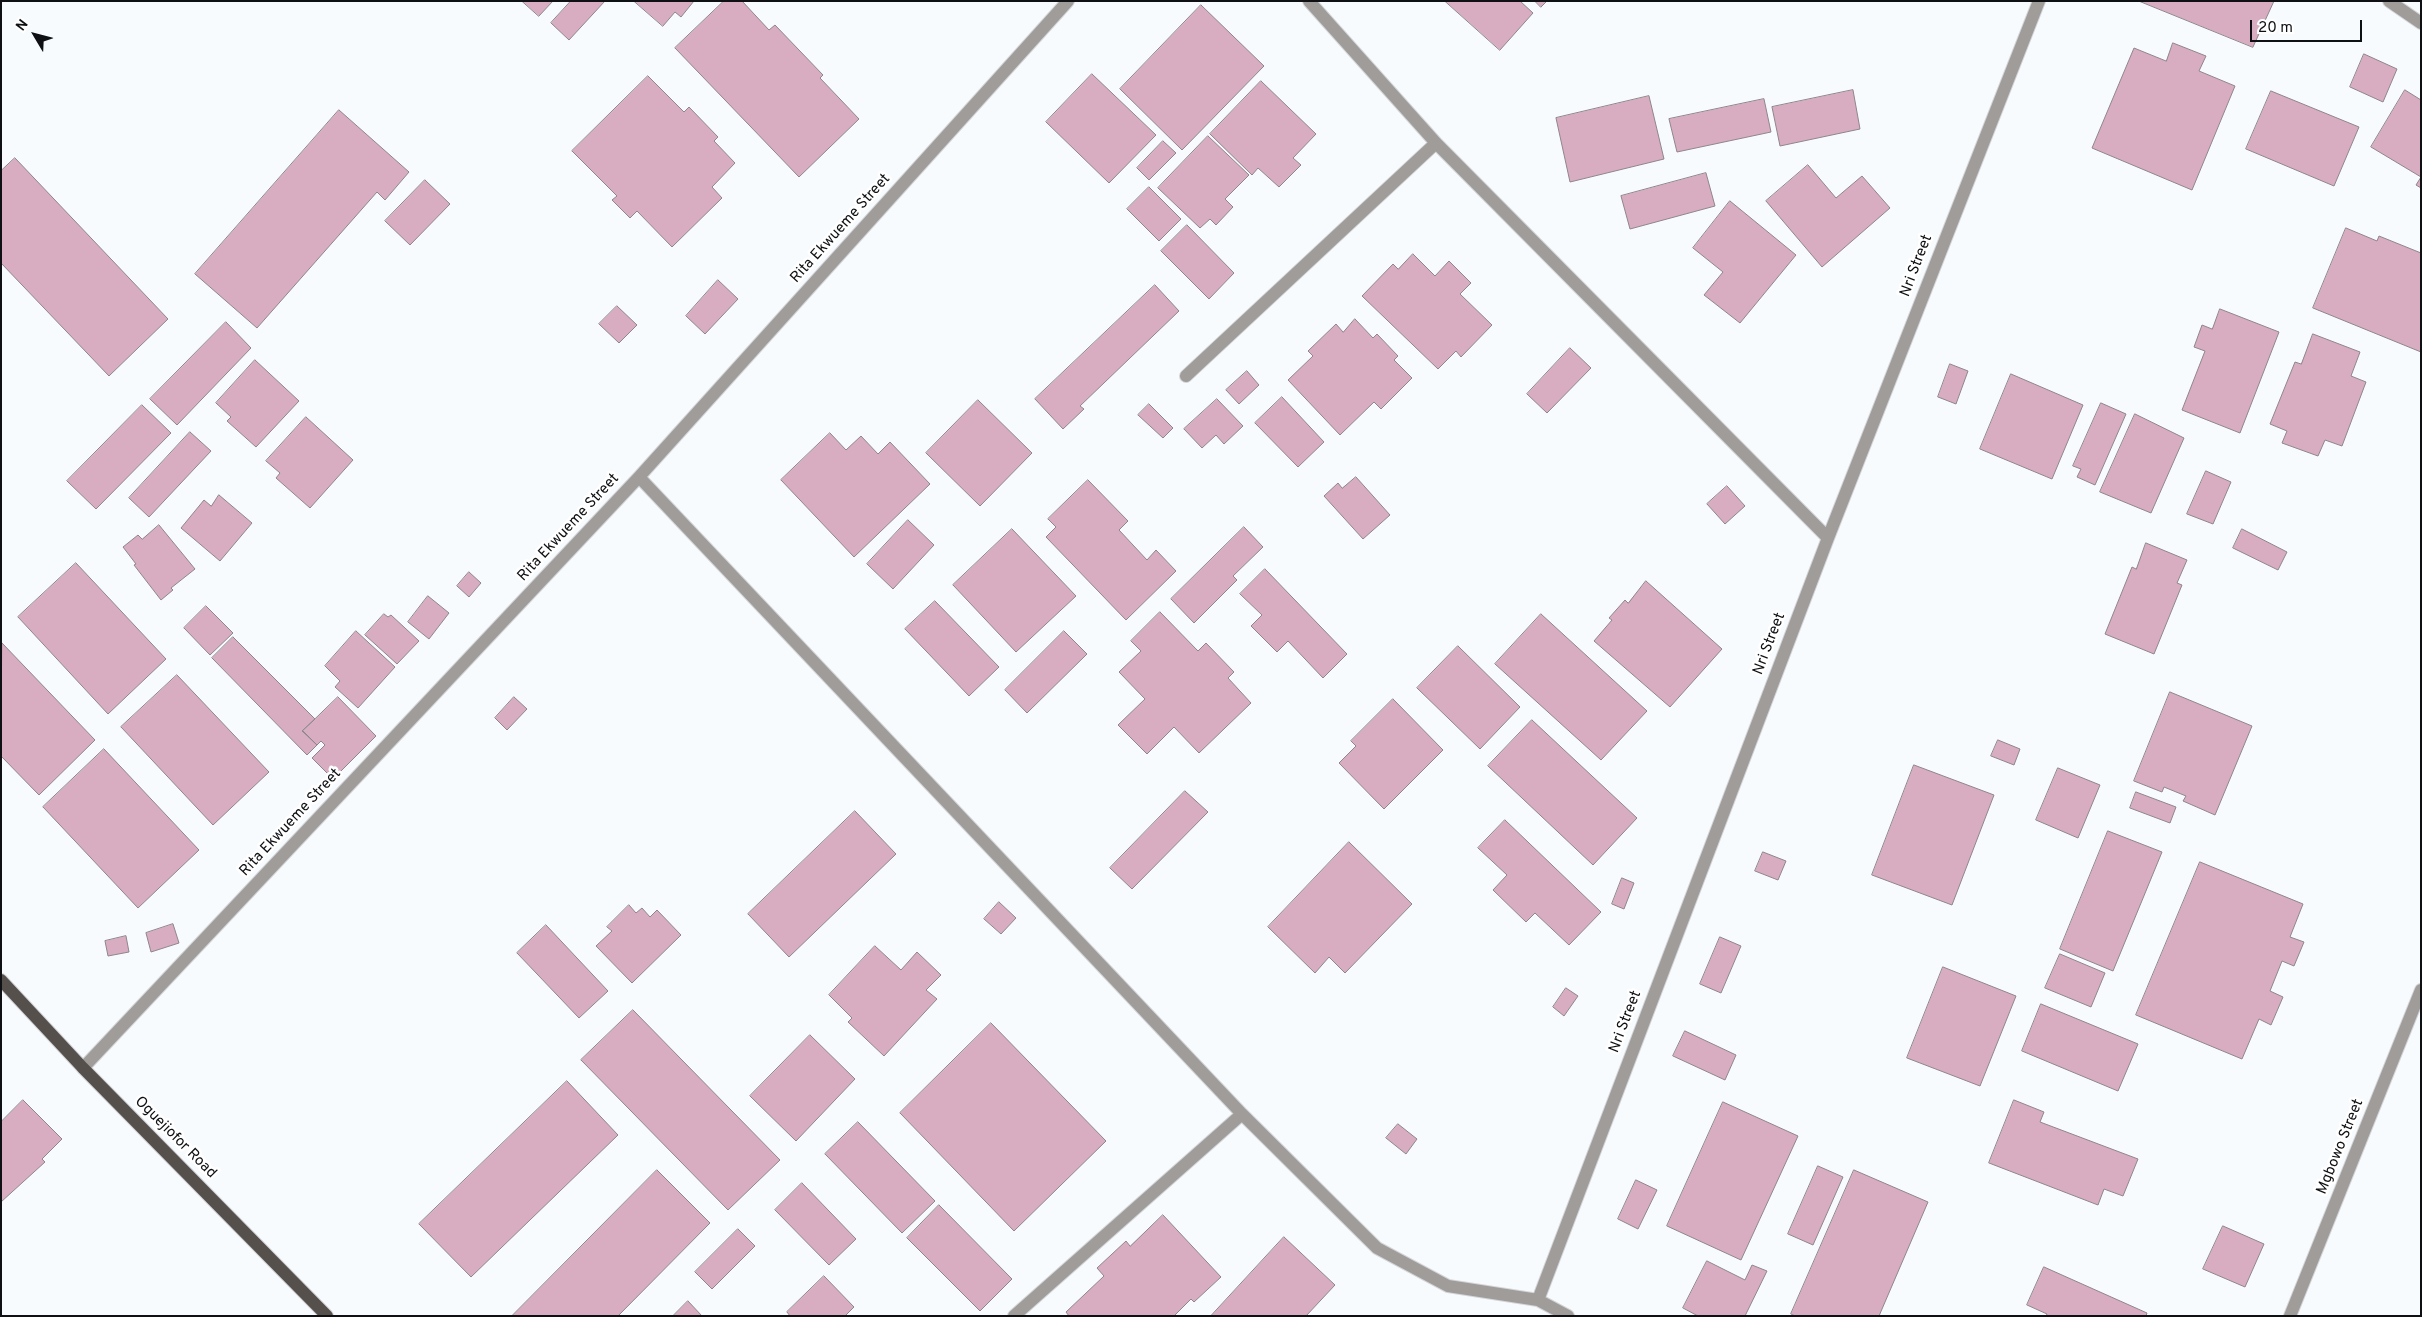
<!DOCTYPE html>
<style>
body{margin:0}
#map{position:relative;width:2422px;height:1317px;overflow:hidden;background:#f8fbfe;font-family:Overpass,sans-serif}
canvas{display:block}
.frame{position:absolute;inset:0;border:2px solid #0e1013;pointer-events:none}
.north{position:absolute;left:10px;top:10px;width:50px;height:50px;-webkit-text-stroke:4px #fff;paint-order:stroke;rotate:307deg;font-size:14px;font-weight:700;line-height:20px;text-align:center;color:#0e1013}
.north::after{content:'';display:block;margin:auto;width:18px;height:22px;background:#0e1013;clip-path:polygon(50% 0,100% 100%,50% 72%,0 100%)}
.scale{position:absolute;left:2250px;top:20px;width:112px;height:22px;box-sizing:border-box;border:2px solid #0e1013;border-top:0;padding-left:6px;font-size:15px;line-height:18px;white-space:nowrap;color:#0e1013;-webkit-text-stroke:4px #fff;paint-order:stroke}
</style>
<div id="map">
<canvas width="2422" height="1317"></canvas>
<div class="frame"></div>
<div class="north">N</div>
<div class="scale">20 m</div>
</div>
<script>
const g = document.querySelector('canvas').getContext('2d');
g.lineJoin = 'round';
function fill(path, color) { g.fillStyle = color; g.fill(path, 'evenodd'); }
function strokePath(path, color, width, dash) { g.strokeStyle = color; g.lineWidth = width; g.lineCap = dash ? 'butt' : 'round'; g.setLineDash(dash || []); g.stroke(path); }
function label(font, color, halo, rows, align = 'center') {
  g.font = font + ' Overpass,sans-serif'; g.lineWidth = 5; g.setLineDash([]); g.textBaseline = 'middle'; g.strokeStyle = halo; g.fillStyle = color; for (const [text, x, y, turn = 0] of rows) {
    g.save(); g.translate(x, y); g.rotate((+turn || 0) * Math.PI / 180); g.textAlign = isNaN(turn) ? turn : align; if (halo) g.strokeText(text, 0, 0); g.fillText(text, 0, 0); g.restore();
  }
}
const building = new Path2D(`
 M522,1H553L539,16Z
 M571,1H605L569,40L551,23Z
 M634,1H694L681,17L675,12L663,26Z
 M724,1H742L769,30L775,25L823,75L820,78L859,119L799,177L675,48Z
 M1445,1H1520L1533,13L1500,50Z
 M1535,1H1547L1541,7Z
 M2139,1H2274L2253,47Z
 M1201,5L1264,66L1182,150L1120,89Z
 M2173,43L2206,56L2199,71L2235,86L2192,190L2092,148L2134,48L2166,61Z
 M2364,54L2397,69L2383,102L2350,87Z
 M1092,74L1156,135L1109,183L1046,122Z
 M648,76L684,112L689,107L718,137L714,141L735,163L712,187L722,198L672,247L637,211L630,218L612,200L617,196L572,151Z
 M1261,81L1316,134L1293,158L1301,165L1279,187L1258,168L1252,175L1210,134Z
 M1853,90L1860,129L1780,146L1772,107Z
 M2405,90L2421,100V188L2416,185L2421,177L2371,147Z
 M2271,91L2359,127L2334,186L2246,149Z
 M1649,96L1664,159L1570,182L1556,118Z
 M1764,99L1771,132L1677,152L1669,119Z
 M339,110L409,172L385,200L377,192L257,328L195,274Z
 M1208,136L1249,175L1225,199L1233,207L1216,225L1210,219L1200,228L1158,188Z
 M1163,141L1176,153L1149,180L1137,168Z
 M15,158L168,319L109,376L1,263V171Z
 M1808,165L1836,198L1862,176L1890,208L1822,267L1766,201Z
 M1706,173L1715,206L1630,229L1621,196Z
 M425,180L450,204L410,245L385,221Z
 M1149,187L1181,219L1159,241L1127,209Z
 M1730,201L1796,255L1740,323L1704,295L1723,272L1693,248Z
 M1187,225L1234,273L1209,299L1161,251Z
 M2346,228L2377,241L2379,236L2421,253V352L2313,308Z
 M1413,254L1435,276L1449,261L1471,283L1460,294L1492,325L1461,357L1456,351L1438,369L1362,296L1393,264L1398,269Z
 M718,280L738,299L705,334L686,316Z
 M1155,285L1179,311L1080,406L1084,409L1063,429L1035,399Z
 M617,306L637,325L619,343L599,324Z
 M2220,309L2279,332L2240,433L2182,410L2205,351L2194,347L2202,325L2212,329Z
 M1355,319L1373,338L1377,334L1398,356L1394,360L1412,378L1381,409L1374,402L1340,435L1288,380L1313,356L1308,351L1336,324L1343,332Z
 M226,322L251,348L177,425L150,399Z
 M2313,334L2360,352L2351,376L2366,382L2342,446L2325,440L2318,456L2282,443L2287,431L2270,424L2295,362L2301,364Z
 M1570,348L1591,368L1547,413L1527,394Z
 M255,360L299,401L256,447L227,421L231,417L216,403Z
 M1950,364L1968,371L1956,404L1938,397Z
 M1247,371L1259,385L1239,404L1226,390Z
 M2011,374L2083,405L2052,479L1980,449Z
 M1282,397L1324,442L1298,467L1255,423Z
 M1217,399L1243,426L1224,444L1216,435L1202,448L1184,429Z
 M978,400L1032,453L980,506L926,453Z
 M2101,403L2126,414L2095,485L2077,477L2081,469L2073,466Z
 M1149,404L1173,428L1163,438L1138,415Z
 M142,405L171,433L96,509L67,481Z
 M2135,414L2184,438L2151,513L2100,492Z
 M306,417L353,460L310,508L276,478L280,473L266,461Z
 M190,432L211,451L149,517L129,498Z
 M830,433L846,450L861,436L878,454L890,442L930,484L854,557L781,480Z
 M2206,471L2231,482L2213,524L2187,514Z
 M1356,477L1390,515L1363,539L1324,496L1338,483L1342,488Z
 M1088,480L1128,521L1119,530L1147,560L1156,550L1176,571L1126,620L1046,537L1056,527L1048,519Z
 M1727,486L1745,506L1725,524L1707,504Z
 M219,495L252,523L220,561L181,528L204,500L211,506Z
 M908,520L934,545L893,589L867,564Z
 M159,525L195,569L171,588L173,590L161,600L134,565L136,564L123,547L138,535L142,539Z
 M1244,527L1263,547L1233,576L1237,580L1194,623L1171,599Z
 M1012,529L1076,596L1016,652L953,585Z
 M2242,529L2287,552L2278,570L2233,548Z
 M2146,543L2187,560L2177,583L2182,585L2154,654L2105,634L2132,567L2136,569Z
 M76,563L166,659L108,714L18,617Z
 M1265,569L1347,654L1323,678L1288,641L1277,652L1251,626L1262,615L1240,594Z
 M469,572L481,583L469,597L457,586Z
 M1646,581L1722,649L1670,707L1594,641L1612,620L1609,618L1625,600L1628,603Z
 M428,596L449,613L429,639L408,622Z
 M935,601L999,667L969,696L905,629Z
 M206,606L233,633L210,655L184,628Z
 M1160,612L1198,651L1206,643L1234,672L1228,678L1251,703L1199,753L1174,727L1147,754L1118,725L1145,699L1119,672L1141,651L1131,641Z
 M384,614L388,617L391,615L419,641L397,664L365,635Z
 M1541,614L1647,711L1601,760L1495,664Z
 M356,631L395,667L358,708L335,687L340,681L325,666Z
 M1064,631L1087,654L1027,713L1005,690Z
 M233,637L315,719L302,731L317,745L307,755L212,658Z
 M2,643L95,740L39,795L1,756Z
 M1458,646L1520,707L1480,749L1417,688Z
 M177,675L269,772L213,825L121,727Z
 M2170,692L2252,726L2215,815L2183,801L2186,796L2164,787L2162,792L2134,781Z
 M338,697L376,736L333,779L312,758L325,745L321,741L317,745L303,731Z
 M514,697L527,709L507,730L495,718Z
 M1393,699L1443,750L1384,809L1339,763L1356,746L1351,741Z
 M1532,720L1637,818L1593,865L1488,766Z
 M1998,740L2020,749L2014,765L1991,756Z
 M104,749L199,850L138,908L43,807Z
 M1914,765L1994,795L1952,905L1872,875Z
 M2058,768L2100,785L2078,838L2036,820Z
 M1185,791L1208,812L1132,889L1110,868Z
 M2136,792L2176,807L2170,823L2130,808Z
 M855,811L896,854L789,957L748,914Z
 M1505,820L1601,912L1569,945L1535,913L1526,922L1493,890L1507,875L1478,848Z
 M2108,831L2162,852L2113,971L2060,949Z
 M1349,842L1412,904L1345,973L1329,957L1315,973L1268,927Z
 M1763,852L1786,861L1778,880L1755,871Z
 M2200,862L2303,904L2290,937L2304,942L2294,966L2282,961L2270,991L2283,997L2271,1025L2259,1019L2242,1059L2136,1015Z
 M1622,878L1634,883L1624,909L1612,904Z
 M999,902L1016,918L1001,934L984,919Z
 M629,905L636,913L642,908L650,917L657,910L681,935L632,983L596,946L612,931L607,927Z
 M173,924L179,943L151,952L146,933Z
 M546,925L608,991L579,1018L517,953Z
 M126,936L129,952L108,956L105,941Z
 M1720,937L1741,946L1721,993L1700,984Z
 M875,946L901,970L917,952L941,975L926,990L937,999L884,1056L848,1022L852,1018L829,995Z
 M2060,954L2105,973L2091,1007L2045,988Z
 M1943,967L2016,996L1980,1086L1907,1058Z
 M1566,988L1578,996L1564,1016L1553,1007Z
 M2041,1004L2138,1044L2118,1091L2022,1051Z
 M633,1010L780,1160L728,1210L581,1060Z
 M991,1023L1106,1141L1014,1231L900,1113Z
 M1685,1031L1736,1055L1725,1080L1673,1056Z
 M810,1035L855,1079L796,1141L750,1096Z
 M567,1081L618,1135L471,1277L419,1224Z
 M23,1100L62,1139L42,1159L45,1162L1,1202V1122Z
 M2014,1100L2044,1112L2040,1122L2138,1159L2123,1196L2104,1189L2098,1205L1989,1163Z
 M1723,1102L1798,1136L1741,1260L1667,1226Z
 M858,1122L935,1201L902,1233L825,1154Z
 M1398,1124L1417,1139L1406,1154L1386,1138Z
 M1818,1166L1843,1177L1813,1245L1788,1234Z
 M657,1170L710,1223L618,1316H512Z
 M1854,1170L1928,1202L1879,1316H1795L1791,1314Z
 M1636,1180L1657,1190L1638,1229L1618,1219Z
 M802,1183L856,1239L829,1265L775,1210Z
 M939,1205L1012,1279L980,1311L907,1238Z
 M1163,1215L1221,1277L1194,1302L1191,1299L1174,1316H1069L1066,1312L1104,1276L1097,1268L1126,1241L1130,1246Z
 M2223,1226L2264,1244L2245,1287L2203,1269Z
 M738,1229L755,1246L712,1289L695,1272Z
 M1284,1237L1335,1285L1306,1316H1211Z
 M1707,1261L1745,1280L1752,1265L1767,1271L1745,1316H1698L1683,1308Z
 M2044,1267L2147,1313L2146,1316H2046L2047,1314L2027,1305Z
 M824,1276L854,1307L845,1316H790L787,1312Z
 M688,1301L702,1316H673Z`);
const minor = new Path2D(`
 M1309,1L1436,143L1828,538
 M2389,1L2421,23
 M1186,376L1436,143
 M639,477L1242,1114L1377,1248L1448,1286L1538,1300L1568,1316
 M83,1068L639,477L1068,1
 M1538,1300L1828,538L2039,1
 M1014,1316L1242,1114
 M2290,1316L2421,990`);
const major = new Path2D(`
 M1,980L83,1068L327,1316`);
const streetNames = [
 ["Rita Ekwueme Street",841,229,-48],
 ["Nri Street",1917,266,-69],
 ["Rita Ekwueme Street",569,528,-47],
 ["Nri Street",1770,644,-69],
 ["Rita Ekwueme Street",291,823,-47],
 ["Nri Street",1626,1022,-69],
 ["Oguejiofor Road",175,1138,45],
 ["Mgbowo Street",2341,1147,-68]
];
fill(building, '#d8acc1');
strokePath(building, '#8e868a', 1);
strokePath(minor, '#d3d5d8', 14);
strokePath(major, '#d3d5d8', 14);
strokePath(minor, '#9f9c9a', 12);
strokePath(major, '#56504c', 12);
label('15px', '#0e1013', '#fff', streetNames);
</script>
